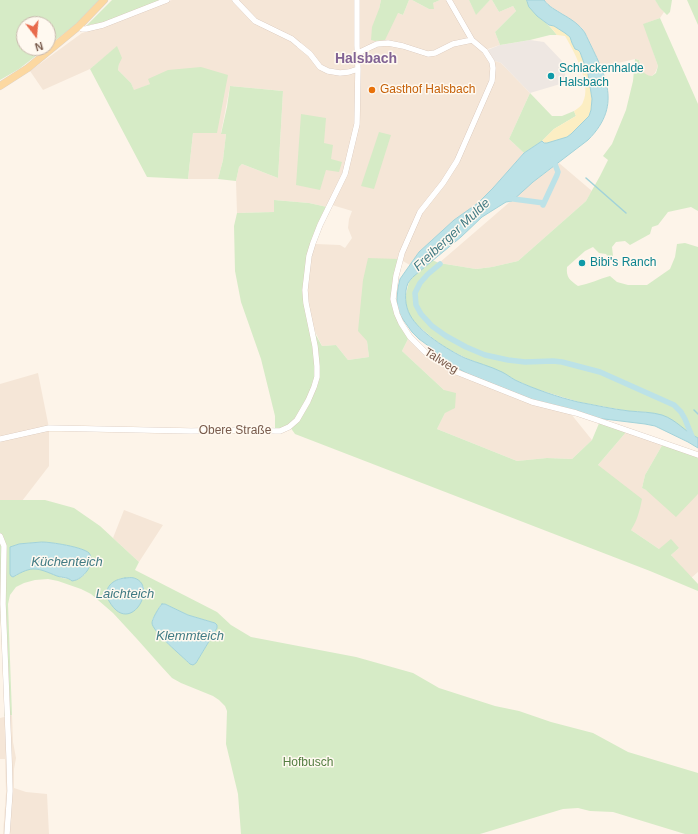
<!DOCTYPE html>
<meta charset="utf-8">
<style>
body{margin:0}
#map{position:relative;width:698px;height:834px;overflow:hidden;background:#fdf4e9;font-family:Helvetica,sans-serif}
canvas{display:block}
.north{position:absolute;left:16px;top:16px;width:40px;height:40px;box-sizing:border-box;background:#fff9f0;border:1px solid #c9b9ae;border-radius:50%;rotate:164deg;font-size:11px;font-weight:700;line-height:16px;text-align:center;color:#785a4b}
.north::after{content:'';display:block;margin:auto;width:14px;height:18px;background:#e86b4c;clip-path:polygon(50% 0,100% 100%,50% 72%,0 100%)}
</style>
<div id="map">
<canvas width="698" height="834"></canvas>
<div class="north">N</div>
</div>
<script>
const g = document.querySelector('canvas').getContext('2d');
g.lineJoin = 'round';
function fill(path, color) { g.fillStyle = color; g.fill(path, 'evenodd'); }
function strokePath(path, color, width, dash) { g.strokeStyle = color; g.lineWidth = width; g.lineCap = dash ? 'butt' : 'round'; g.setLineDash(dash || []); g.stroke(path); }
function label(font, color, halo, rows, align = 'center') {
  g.font = font + ' Helvetica,sans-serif'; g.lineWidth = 3; g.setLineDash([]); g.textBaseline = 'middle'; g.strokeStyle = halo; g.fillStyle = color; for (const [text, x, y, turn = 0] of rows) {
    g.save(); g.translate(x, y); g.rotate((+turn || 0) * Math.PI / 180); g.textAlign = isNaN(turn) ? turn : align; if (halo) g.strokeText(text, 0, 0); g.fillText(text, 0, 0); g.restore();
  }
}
const residential = new Path2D(`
 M172,0H381L379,9L398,13L403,15L409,0H412L429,9H433V3L440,0H469L476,14L490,0H492L499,12L513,6L516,11L495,32L500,45L485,50L490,59L501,63L530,93L509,139L524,153L493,188L478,203L454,220L419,252L410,265L399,259L367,341L369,357L348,360L336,345L322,346L311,323L307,293L308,273L313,250L316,244L340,245L345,248L352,238L348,228L349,219L352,211L332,205L327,207L309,203L274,200V212L237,213L236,181L239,167L242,164L278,178L283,91L230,86L221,133L226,134L223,160L218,179H188L193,133L150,84L134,91L131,83L118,70L119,64L117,47L90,69L43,90L30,71L82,33L99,28Z
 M544,0H655L664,12L660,18L644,24L658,66L655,73L652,76H647L644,73L639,60L635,59L601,67L585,33L582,28L564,15L548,5Z
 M559,163L592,191L586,201L518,261L492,267L476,269L439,263L533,182Z
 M408,339L431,361L451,372L512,397L571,414L592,440L572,459L547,458L517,461L437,429L445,413L444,390L402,351Z
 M38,373L49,428V466L22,501L0,500V384Z
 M627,431L664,442L645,475L642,488L646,490L698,494V572L691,578L671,555L679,548L659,549L631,530L598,465Z
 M124,510L163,525L139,562L113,538Z
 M12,715L13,742L16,758L14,769V788L26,792L47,794L49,834H3L6,792L5,759H0V718Z`);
const industrial = new Path2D(`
 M530,40L544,42L562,61L567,82L530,93L501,63L490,59L485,51L500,45Z`);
const green = new Path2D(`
 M0,0H99L75,25L48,46V24H24V48H46L19,69L0,80Z
 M112,0H162L96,25L93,24L86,26Z
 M381,0H409L403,15L398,13L385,40L375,41L371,40L372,27L379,9Z
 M412,0H440L433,3L434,9H429Z
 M469,0H490L476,15Z
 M492,0H527C531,12 540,17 548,25C552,28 554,32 557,35H550L530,40L500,45L495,32L516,11L513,6L499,12Z
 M655,0H672L670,12L667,15L660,8Z
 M687,0H698V25Z
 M660,18L698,104V211L691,207L668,212L658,225L652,227L650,234L630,245L625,241L616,242L612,247L613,256L609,258L606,254L599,253L593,247L585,251L567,267C566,278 570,280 578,286C589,284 599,279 610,276L617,282L628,285H647L670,269L675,257L677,244L685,243L698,247V438L646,412L628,411L579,402L536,389L515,380L501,372L466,358L448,349L435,340L416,324L409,315L406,305V294L409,282L414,276L432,260L439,263L476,269L492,267L518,261L586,201L600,176L608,160L603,156L612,144L626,110L633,81L635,59L639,60C642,69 642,75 652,76L656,73L658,66L643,24Z
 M117,46L122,58L119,64L118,70L131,83L134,90L150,84L148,79L168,70L201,67L228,75L217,133H193L188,179L147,177L90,69Z
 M230,86L283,91L278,178L242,164L239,167L236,181L218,179L223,160L226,134H221L227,107Z
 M530,93L552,116H562L574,111L576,116L554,129L542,141L524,153L509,139Z
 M301,114L326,118L324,143L333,145L331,159L342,162L339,172L326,170L320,190L296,185Z
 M379,132L391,135L374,189L361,186Z
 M274,200L309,203L327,207L310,253L305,297L311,326L322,346L336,345L348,360L369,357L367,341L358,331L363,280L368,258L399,259L393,299L410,337L408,339L402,351L444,390L456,393L455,408L445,413L437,429L517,461L547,458L572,459L592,440L600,421L627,431L598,465L642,499C640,510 637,521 631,530L659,549L671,539L679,548L671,555L698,584V591L650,571L295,434L290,427L275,431V416L261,359L241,302L235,271L234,226L237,213L274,212Z
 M664,442L698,455V494L676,517L646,490L642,488L645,475Z
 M0,500H45L74,508L100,526L139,562L135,570L217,612L231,625L251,637L356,657L413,673L439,688L495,706L519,711L551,722L593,733L628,752L698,773V834H685L613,812L590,811L578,808L563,809L480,834H241L238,794L226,744L227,711L225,706L219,700L213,696L181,683L172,678L161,666L137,639L113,613L91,594L81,589L58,581L48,579L35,580L24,583L16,587L10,595L8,604L12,715L4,716L5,702L0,608ZM42,542C51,542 84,547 89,554C92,557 91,562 89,566C87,572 83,577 77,580L62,578L44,570L32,568L25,570L13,577L11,576V547L19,544ZM125,578H134L144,587V593L139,605L118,579ZM162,604H165L188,615L215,623L217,628L196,663L190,664L159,635L152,620L160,606Z`);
const sand = new Path2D(`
 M549,25L554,26L565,33L570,37L572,43L580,52L588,74L592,99L591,110L589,116L585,121L571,134L567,137L547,144L545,143L542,141L554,129L576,116L574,111C577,109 582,106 583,102C592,85 574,51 565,36L557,35Z`);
const water = new Path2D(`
 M527,0H544C549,7 556,10 562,14C571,19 580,25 585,33C603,72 625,103 588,140L533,182L512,201L506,202L482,217L461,237L414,276C412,278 410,280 408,283C404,293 405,306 410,315C419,332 448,350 465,358C477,363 490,366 502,372C506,374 510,377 515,380C534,389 558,397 578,402C595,405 612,409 629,411C640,412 652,412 662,415C677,420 685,432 698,438V448L688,442L655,426L645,424L596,418L538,402L468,374L440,358L434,350L419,339L412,332L402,318L399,313L397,305V299L398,288L400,279L419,252L454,220L478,203L493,188L524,153L542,141L544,143H547L567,137L571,134L589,116L591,110L592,99L588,74L580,52L578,50L575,49L572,43L570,37L565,33L554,26L549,25L537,16L529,7Z
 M42,542C51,542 83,547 89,553C93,558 90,567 87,571C83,576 79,580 72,581C68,577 63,578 57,576C37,568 33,565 13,577L11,576L10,574V547L19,544Z
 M125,578C128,578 131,577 134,578C159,585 130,638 109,601C102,588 113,579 125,578Z
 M162,604H165L188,615L215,623L217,625V628L196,663L193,665L190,664C183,657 152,631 152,623C152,619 159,607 162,604Z`);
const stream = new Path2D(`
 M586,178L626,213
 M694,410L698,414`);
const canal = new Path2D(`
 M506,198L544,203
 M543,205L557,175L558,172L553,159
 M440,264L428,274L420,283L415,293L416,305L421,314L432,326L446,336L466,347L485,355L508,360L525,362L553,361L562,362L600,372L674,405L681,412L685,419L693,439`);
const minor = new Path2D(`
 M235,0L255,21L292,39L299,45L310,54L320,67L328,71L340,73L349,72L358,69
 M449,0L472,40L485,51L492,62L493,68L492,81L457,161L443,183L420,212L402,253L396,276L393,299L397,314L401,323L410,337L425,352L454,371L532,402L576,413L600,421L698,455
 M79,26L82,29H86L103,25L167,0
 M358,53L377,44L388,43L403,46L428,54L435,53L453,44L472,40
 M0,439L49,428L191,431L248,430L275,431H280L289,427L297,420L308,401L314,387L317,377V366L315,346L306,303L305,290L309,256L313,243L320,225L345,174L357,124L358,69L357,46V0
 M0,536L4,546L3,604L9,756L10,791L7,834`);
const major = new Path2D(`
 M0,86L28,68L79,26L104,0`);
const markers = [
 [551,76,4,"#0f9aa8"],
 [372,90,4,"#e8710a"],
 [582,263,4,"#0f9aa8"]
];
const cultureNames = [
 ["Schlackenhalde",559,69],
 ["Halsbach",559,83],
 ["Bibi's Ranch",590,263]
];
const foodNames = [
 ["Gasthof Halsbach",380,90]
];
const streetNames = [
 ["Talweg",441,361,32],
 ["Obere Straße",235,431]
];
const parkNames = [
 ["Hofbusch",308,763]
];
const waterNames = [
 ["Freiberger Mulde",452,235,-43],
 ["Küchenteich",67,562],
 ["Laichteich",125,594],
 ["Klemmteich",190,636]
];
const quarterNames = [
 ["Halsbach",366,59]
];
fill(residential, '#f5e6d7');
fill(industrial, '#eee7e2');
fill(green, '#d6ebc6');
fill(sand, '#fceec3');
fill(water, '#bce2e7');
strokePath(water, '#a2d2d9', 1);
strokePath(stream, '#a2d2d9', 1.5);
strokePath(canal, '#bce2e7', 5.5);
strokePath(minor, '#d2beb0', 6);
strokePath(major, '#d9d1cd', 8);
strokePath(minor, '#fff', 5.5);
strokePath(major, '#fcd8a1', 7);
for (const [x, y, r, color] of markers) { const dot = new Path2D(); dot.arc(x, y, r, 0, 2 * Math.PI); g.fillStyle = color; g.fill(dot); strokePath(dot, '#fff9f0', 1.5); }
label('12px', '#0d838f', '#fff9f0', cultureNames, 'left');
label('12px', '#c56008', '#fff9f0', foodNames, 'left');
label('12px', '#785a4b', '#fff9f0', streetNames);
label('12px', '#557e42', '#fff9f0', parkNames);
label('italic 13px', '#417b84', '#fff9f0', waterNames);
label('bold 14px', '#826394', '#fff9f0', quarterNames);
</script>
